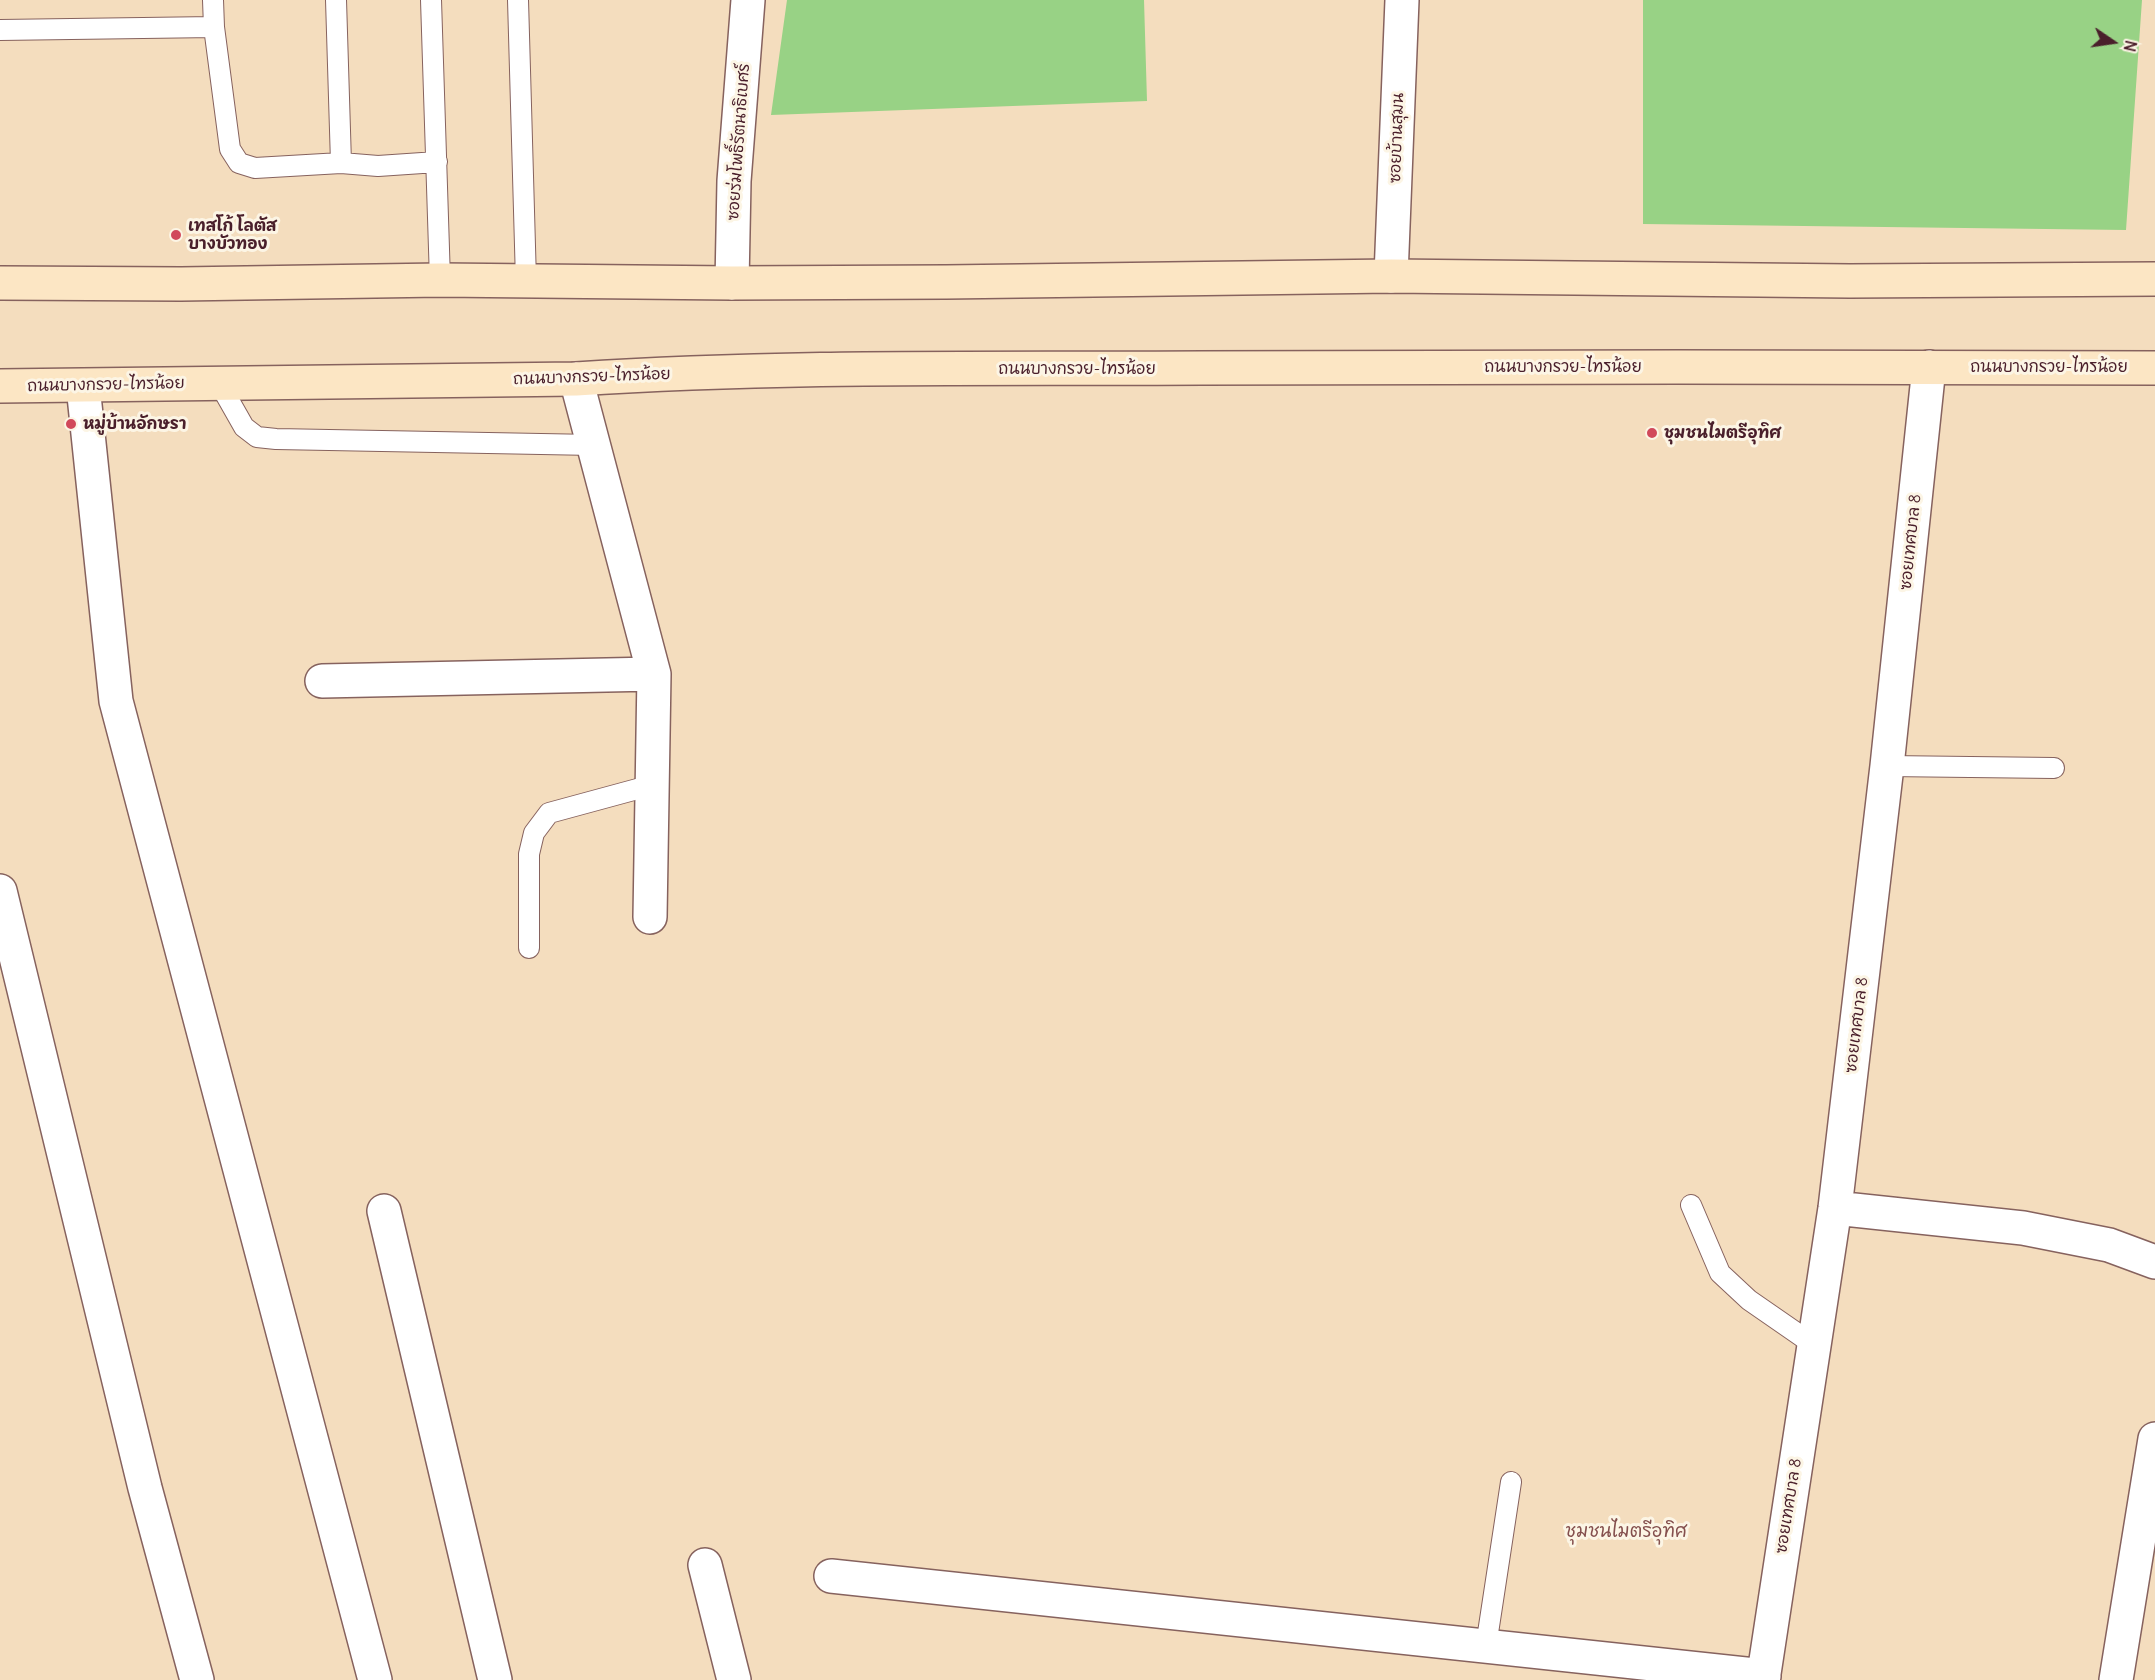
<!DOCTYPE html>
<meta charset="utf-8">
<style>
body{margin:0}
#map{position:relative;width:2155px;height:1680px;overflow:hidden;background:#f4ddbe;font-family:Delius,sans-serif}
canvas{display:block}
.north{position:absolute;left:2083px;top:12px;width:60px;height:60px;-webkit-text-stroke:4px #fcf5e5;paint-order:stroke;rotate:103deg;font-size:16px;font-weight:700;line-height:24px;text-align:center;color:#4a1f2b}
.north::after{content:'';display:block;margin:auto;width:21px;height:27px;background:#4a1f2b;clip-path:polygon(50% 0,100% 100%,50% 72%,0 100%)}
</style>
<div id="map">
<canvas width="2155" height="1680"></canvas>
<div class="north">N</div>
</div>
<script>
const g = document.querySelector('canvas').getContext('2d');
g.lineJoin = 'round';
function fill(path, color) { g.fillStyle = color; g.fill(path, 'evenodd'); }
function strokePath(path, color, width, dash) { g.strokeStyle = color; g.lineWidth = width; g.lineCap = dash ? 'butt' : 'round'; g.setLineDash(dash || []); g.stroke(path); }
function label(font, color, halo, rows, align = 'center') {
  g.font = font + ' Delius,"Playpen Sans Thai",sans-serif'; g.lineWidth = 6; g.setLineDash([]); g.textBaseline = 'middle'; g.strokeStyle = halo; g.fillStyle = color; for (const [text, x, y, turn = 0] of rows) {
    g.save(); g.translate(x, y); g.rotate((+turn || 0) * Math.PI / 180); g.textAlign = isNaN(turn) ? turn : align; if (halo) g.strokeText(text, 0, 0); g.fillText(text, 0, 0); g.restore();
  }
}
const green = new Path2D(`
 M787,0H1144L1147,101L771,115Z
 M1643,0H2142L2126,230L1643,224Z`);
const lane = new Path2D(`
 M213,0L214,27L230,149L239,163L255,168L341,163
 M336,0L341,163L378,166L437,162
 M431,0L440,280
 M518,0L526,281
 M0,30L214,27
 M219,383L244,427L257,437L276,439L594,445
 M1887,766L2054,768
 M529,948V854L534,833L549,813L652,785
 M1691,1205L1720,1273L1749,1300L1814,1345
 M1486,1646L1511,1482`);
const street = new Path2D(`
 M1391,276L1402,0
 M732,283L734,181L748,0
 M576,379L654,674L650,917
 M83,386L116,701L375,1680
 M322,681L654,674
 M0,891L145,1488L197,1680
 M1835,1208L2023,1228L2109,1245L2155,1262
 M384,1211L495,1680
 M705,1565L734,1680
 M831,1576L1764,1676
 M1763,1680L1835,1208L1887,766L1929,367
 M2116,1680L2155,1439`);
const secondary = new Path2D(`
 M0,283L181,284L440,280L732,283L946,282L1391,276L1850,281L2155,279
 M0,386L576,379C784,365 994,369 1203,368C1520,367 1838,366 2155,368`);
const markers = [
 [176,235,6,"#d1495b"],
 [71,424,6,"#d1495b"],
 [1652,433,6,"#d1495b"]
];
const streetNames = [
 ["ซอยบ้านสุมน",1397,138,-88],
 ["ซอยร่มโพธิ์รัตนาธิเบศร์",739,142,-86],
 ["ถนนบางกรวย-ไทรน้อย",1563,367],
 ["ถนนบางกรวย-ไทรน้อย",2049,367],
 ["ถนนบางกรวย-ไทรน้อย",1077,369],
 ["ถนนบางกรวย-ไทรน้อย",592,377,-2],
 ["ถนนบางกรวย-ไทรน้อย",106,385,-1],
 ["ซอยเทศบาล 8",1911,542,-84],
 ["ซอยเทศบาล 8",1857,1025,-83],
 ["ซอยเทศบาล 8",1789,1506,-81]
];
const poiNames = [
 ["เทสโก้ โลตัส",188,226],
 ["บางบัวทอง",188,244],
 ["หมู่บ้านอักษรา",83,424],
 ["ชุมชนไมตรีอุทิศ",1664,433]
];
const neighbourhoodNames = [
 ["ชุมชนไมตรีอุทิศ",1626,1532]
];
fill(green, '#98d285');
strokePath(lane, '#86625e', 22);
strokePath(street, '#86625e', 36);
strokePath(secondary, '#86625e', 36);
strokePath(lane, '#fff', 20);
strokePath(street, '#fff', 33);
strokePath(secondary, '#fce6c4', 33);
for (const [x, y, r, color] of markers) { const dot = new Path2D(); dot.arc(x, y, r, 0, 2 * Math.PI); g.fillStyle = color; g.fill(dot); strokePath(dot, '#fcf5e5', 2); }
label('16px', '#4a1f2b', '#fcf5e5', streetNames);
label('bold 16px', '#4a1f2b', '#fcf5e5', poiNames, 'left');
label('18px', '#844f4d', '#fcf5e5', neighbourhoodNames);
</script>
